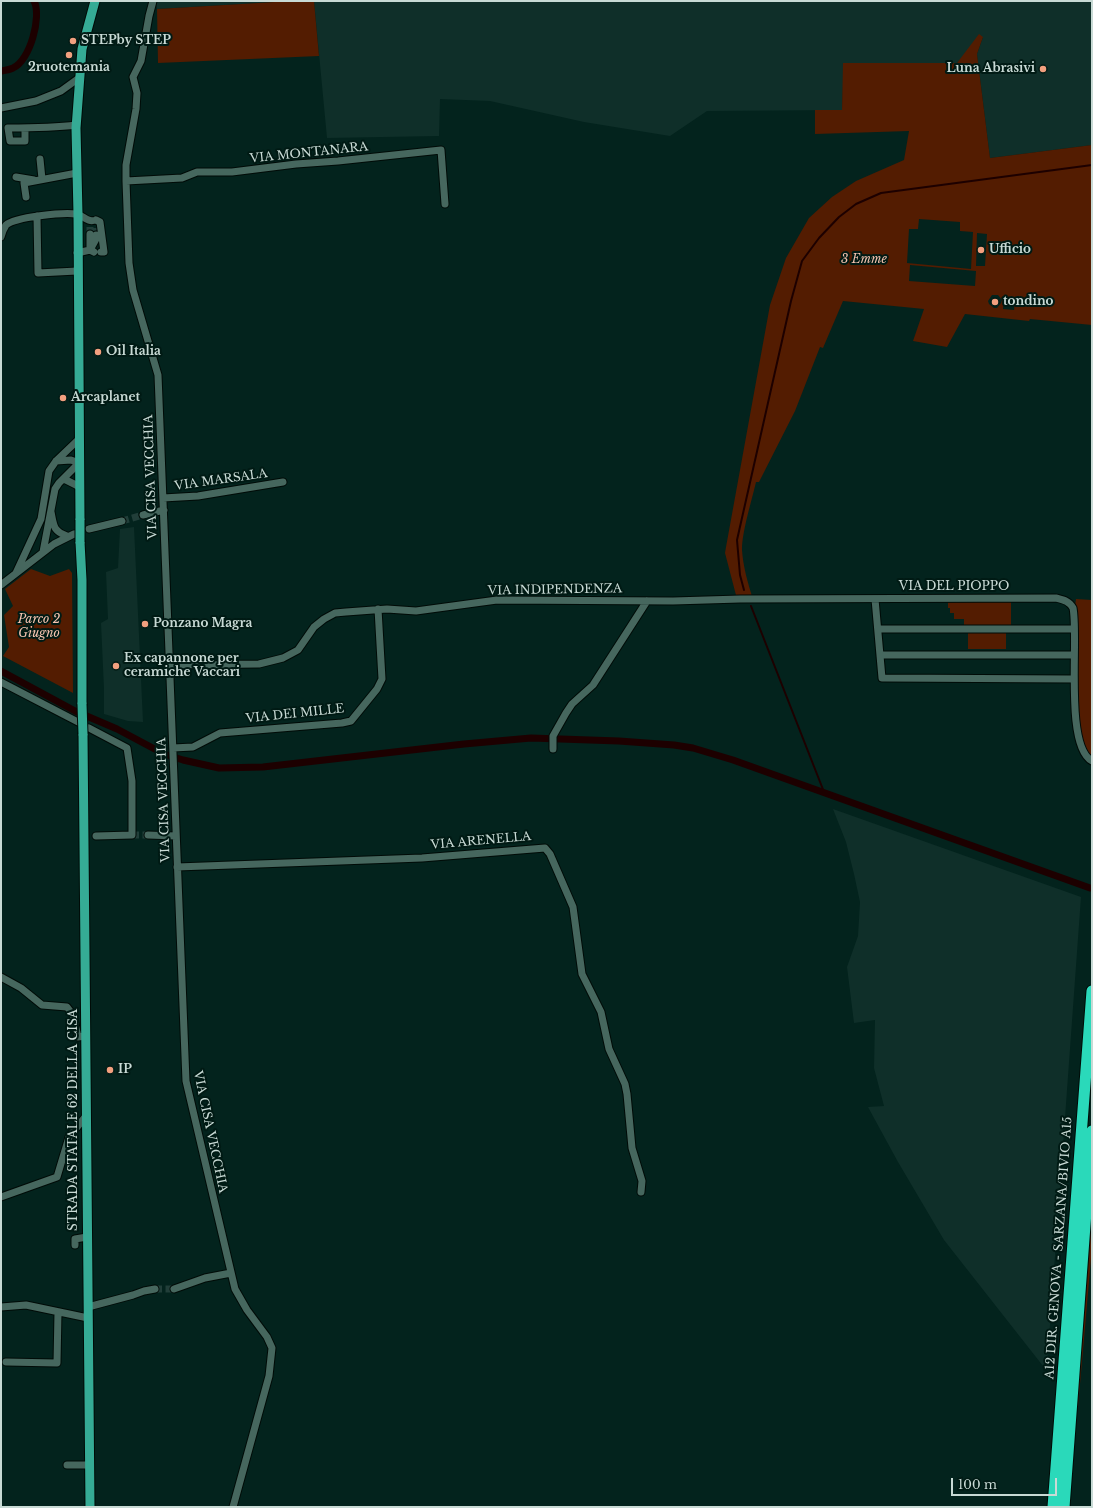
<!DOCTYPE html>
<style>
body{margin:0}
#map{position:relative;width:1093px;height:1508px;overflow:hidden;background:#03231d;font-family:"Libre Baskerville",serif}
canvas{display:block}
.frame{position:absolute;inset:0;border:2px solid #c8dad5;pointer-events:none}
.scale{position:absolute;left:951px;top:1478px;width:106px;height:18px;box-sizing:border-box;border:2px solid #c8dad5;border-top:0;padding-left:5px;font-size:12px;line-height:14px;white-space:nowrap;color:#c8dad5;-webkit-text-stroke:3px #001a14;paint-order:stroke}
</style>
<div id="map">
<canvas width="1093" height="1508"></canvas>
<div class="frame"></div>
<div class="scale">100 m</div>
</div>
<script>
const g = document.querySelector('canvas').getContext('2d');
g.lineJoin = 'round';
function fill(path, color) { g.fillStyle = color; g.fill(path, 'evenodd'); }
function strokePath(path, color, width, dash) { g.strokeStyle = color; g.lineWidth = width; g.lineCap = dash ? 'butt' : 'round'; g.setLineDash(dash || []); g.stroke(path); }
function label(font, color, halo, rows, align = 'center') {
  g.font = font + ' "Libre Baskerville",serif'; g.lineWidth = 4; g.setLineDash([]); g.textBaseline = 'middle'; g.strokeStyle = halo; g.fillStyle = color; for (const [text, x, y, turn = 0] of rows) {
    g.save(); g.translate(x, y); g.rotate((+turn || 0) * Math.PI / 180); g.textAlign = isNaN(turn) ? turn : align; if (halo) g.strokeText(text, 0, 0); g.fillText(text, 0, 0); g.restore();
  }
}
const built = new Path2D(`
 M156,1H292L157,9Z
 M314,1H1092V145L990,158L977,54L983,37L957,63H844L842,110L707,111L670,136L584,122L490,101L440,99L439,136L327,138Z
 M134,527L143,722L128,721L104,714V689L101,623L108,619L106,572L118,568L120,529Z
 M833,809L1081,897L1047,1366H1043L944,1240L898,1162L868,1107L884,1106L874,1068L875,1020L854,1023L847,967L858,936L860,902L854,874L846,842Z`);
const green = new Path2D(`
 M292,1H314L319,56L158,63L157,9Z
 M979,34L983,37L977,54L990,158L1092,145V325L1030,319L1029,321L965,314L947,347L913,341L924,309L843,301L823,348L820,347L795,411L759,482H756C752,500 742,531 742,550C743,566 748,584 753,599H737L725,553L726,547L770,305L786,258L809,218L832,197L856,181L904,160L909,131L815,134V110H842L843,63H957ZM919,219L960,222V231L973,232L971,269L907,263L909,229H918ZM977,233L987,234L985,266H976ZM910,265L976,271L975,286L909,281ZM992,295H998L1002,300L1001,303L997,308H994L989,304L988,301ZM1004,297L1015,299L1014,310L1003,309Z
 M31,569L50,576L69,569L72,573L73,693L3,656L9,647L4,615L13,606L5,589Z
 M948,599L1011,600V631H1006V649H968V632L964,631V619H954V613H950V608H948Z
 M1076,599L1092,600V761L1080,746L1074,613Z
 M1092,1158V1247L1078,1407H1073Z`);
const stream = new Path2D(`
 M744,590L740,575L737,540L791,301L802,261L819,238L839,217L856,204L881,193L1092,165
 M751,606L824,792`);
const canal = new Path2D(`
 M1,71C5,70 10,70 13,68C30,61 42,16 34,1
 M1,671L75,711L117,729L164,754L183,760L219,768L263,767L464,744L531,738L619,741L674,745L693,748L733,760L1090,888`);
const minorTunnel = new Path2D(`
 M90,227V234
 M96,235L97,225
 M122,521L143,515
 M132,835H148
 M155,1289H174`);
const minor = new Path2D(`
 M153,1L149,16L141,61L133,77L137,93L136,109L126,165V181L129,263L133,290L158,375L186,1081L235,1289L247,1310L267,1337L272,1348L269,1376L233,1507
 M1,108L36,101L61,91L79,78
 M25,128V141H10L8,128C31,128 53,128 76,125
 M40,159L42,179
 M16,177L34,180
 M126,181L182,178L197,172H232L296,164L338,161L441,150L445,204
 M26,197L24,183L77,173
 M37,216L38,273L77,271
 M96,220L100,222L104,252H101
 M90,234V248
 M1,237C2,233 4,228 6,225C15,217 64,212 76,214C84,215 86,223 96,220
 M90,250L96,239V235
 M77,253L90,250L94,252
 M64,479L80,487
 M163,498L198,496L283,482
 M51,512C54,526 53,531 67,536
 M143,515L164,510
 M89,529L122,521
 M43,552L55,489L59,483L79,463L71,460L56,461
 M16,573L41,519L49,471L56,461L79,439
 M1,585L54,544L74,534
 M875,599L882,678L1074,679
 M878,629H1074
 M880,655H1074
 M170,665L259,664L283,658L298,650L314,627L324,619L335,613L346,612L387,609L416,611L497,600L673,601L740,599L1056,598C1064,600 1069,601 1073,608C1079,637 1064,746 1092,761
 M1,682L78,722
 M89,728L127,748L132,781V835L96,836
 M173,748L193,747L220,733L342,723L351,721L377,689L382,679L378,609
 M553,749V736L566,713L572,704L593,685L647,601
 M148,835L176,836
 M177,867L422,858L545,848L550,854L573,907L582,974L601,1012L609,1049L625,1084L627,1094L632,1148L642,1181L641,1192
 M1,977L21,988L42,1005L67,1007L73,1015L78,1037L85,1036
 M1,1197L57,1177L69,1137L86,1116
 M75,1245V1239L87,1237
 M174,1289L205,1278L231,1273
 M1,1307L26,1305L88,1318
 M88,1307L133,1295L144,1291L155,1289
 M6,1362L57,1363L58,1312
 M67,1465H89`);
const major = new Path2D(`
 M80,520L78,214L76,128L82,49L95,1
 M80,542L82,580V704
 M83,734L90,1507`);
const highway = new Path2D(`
 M1053,1507L1092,991
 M1064,1507L1092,1131`);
const majorBridge = new Path2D(`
 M80,542V520
 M82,704L83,734`);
const markers = [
 [73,41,4,"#f2a07f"],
 [69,55,4,"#f2a07f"],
 [1043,69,4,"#f2a07f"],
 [981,250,4,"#f2a07f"],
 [995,302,4,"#f2a07f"],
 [98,352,4,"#f2a07f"],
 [63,398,4,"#f2a07f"],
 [145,624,4,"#f2a07f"],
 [116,666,4,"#f2a07f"],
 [110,1070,4,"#f2a07f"]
];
const poiNames = [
 ["STEPby STEP",81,41],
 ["2ruotemania",69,68,"center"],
 ["Luna Abrasivi",1035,69,"right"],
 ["Ufficio",989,250],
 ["tondino",1003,302],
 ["Oil Italia",106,352],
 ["Arcaplanet",71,398],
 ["Ponzano Magra",153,624],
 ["Ex capannone per",124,659],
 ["ceramiche Vaccari",124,673],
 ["IP",118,1070]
];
const streetNames = [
 ["VIA MONTANARA",309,153,-6],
 ["VIA CISA VECCHIA",151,477,-92],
 ["VIA MARSALA",221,480,-8],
 ["VIA DEL PIOPPO",954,587],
 ["VIA INDIPENDENZA",555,590,-1],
 ["VIA DEI MILLE",295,714,-6],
 ["VIA CISA VECCHIA",164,800,-92],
 ["VIA ARENELLA",481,841,-5],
 ["STRADA STATALE 62 DELLA CISA",74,1120,-90],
 ["VIA CISA VECCHIA",210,1132,78],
 ["A12 DIR. GENOVA - SARZANA/BIVIO A15",1059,1248,-86]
];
const parkNames = [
 ["3 Emme",864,260],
 ["Parco 2",39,620],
 ["Giugno",39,634]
];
fill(built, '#0f2f29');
fill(green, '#531c01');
strokePath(stream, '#1d0000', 2);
strokePath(canal, '#1d0000', 7);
strokePath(minorTunnel, '#213e39', 7, [7, 3.5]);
strokePath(minor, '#000b07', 9);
strokePath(major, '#000b07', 11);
strokePath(highway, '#000b07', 13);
strokePath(minor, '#46675e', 7);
strokePath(major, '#35ab95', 9);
strokePath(highway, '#2ad9ba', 11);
strokePath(majorBridge, '#000b07', 11, []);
strokePath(majorBridge, '#35ab95', 9);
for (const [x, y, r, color] of markers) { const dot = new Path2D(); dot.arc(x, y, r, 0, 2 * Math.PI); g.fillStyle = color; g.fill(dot); strokePath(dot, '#001a14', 1.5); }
label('bold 12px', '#c8dad5', '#001a14', poiNames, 'left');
label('12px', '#c8dad5', '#001a14', streetNames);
label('italic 12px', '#f5c4b0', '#001a14', parkNames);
</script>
